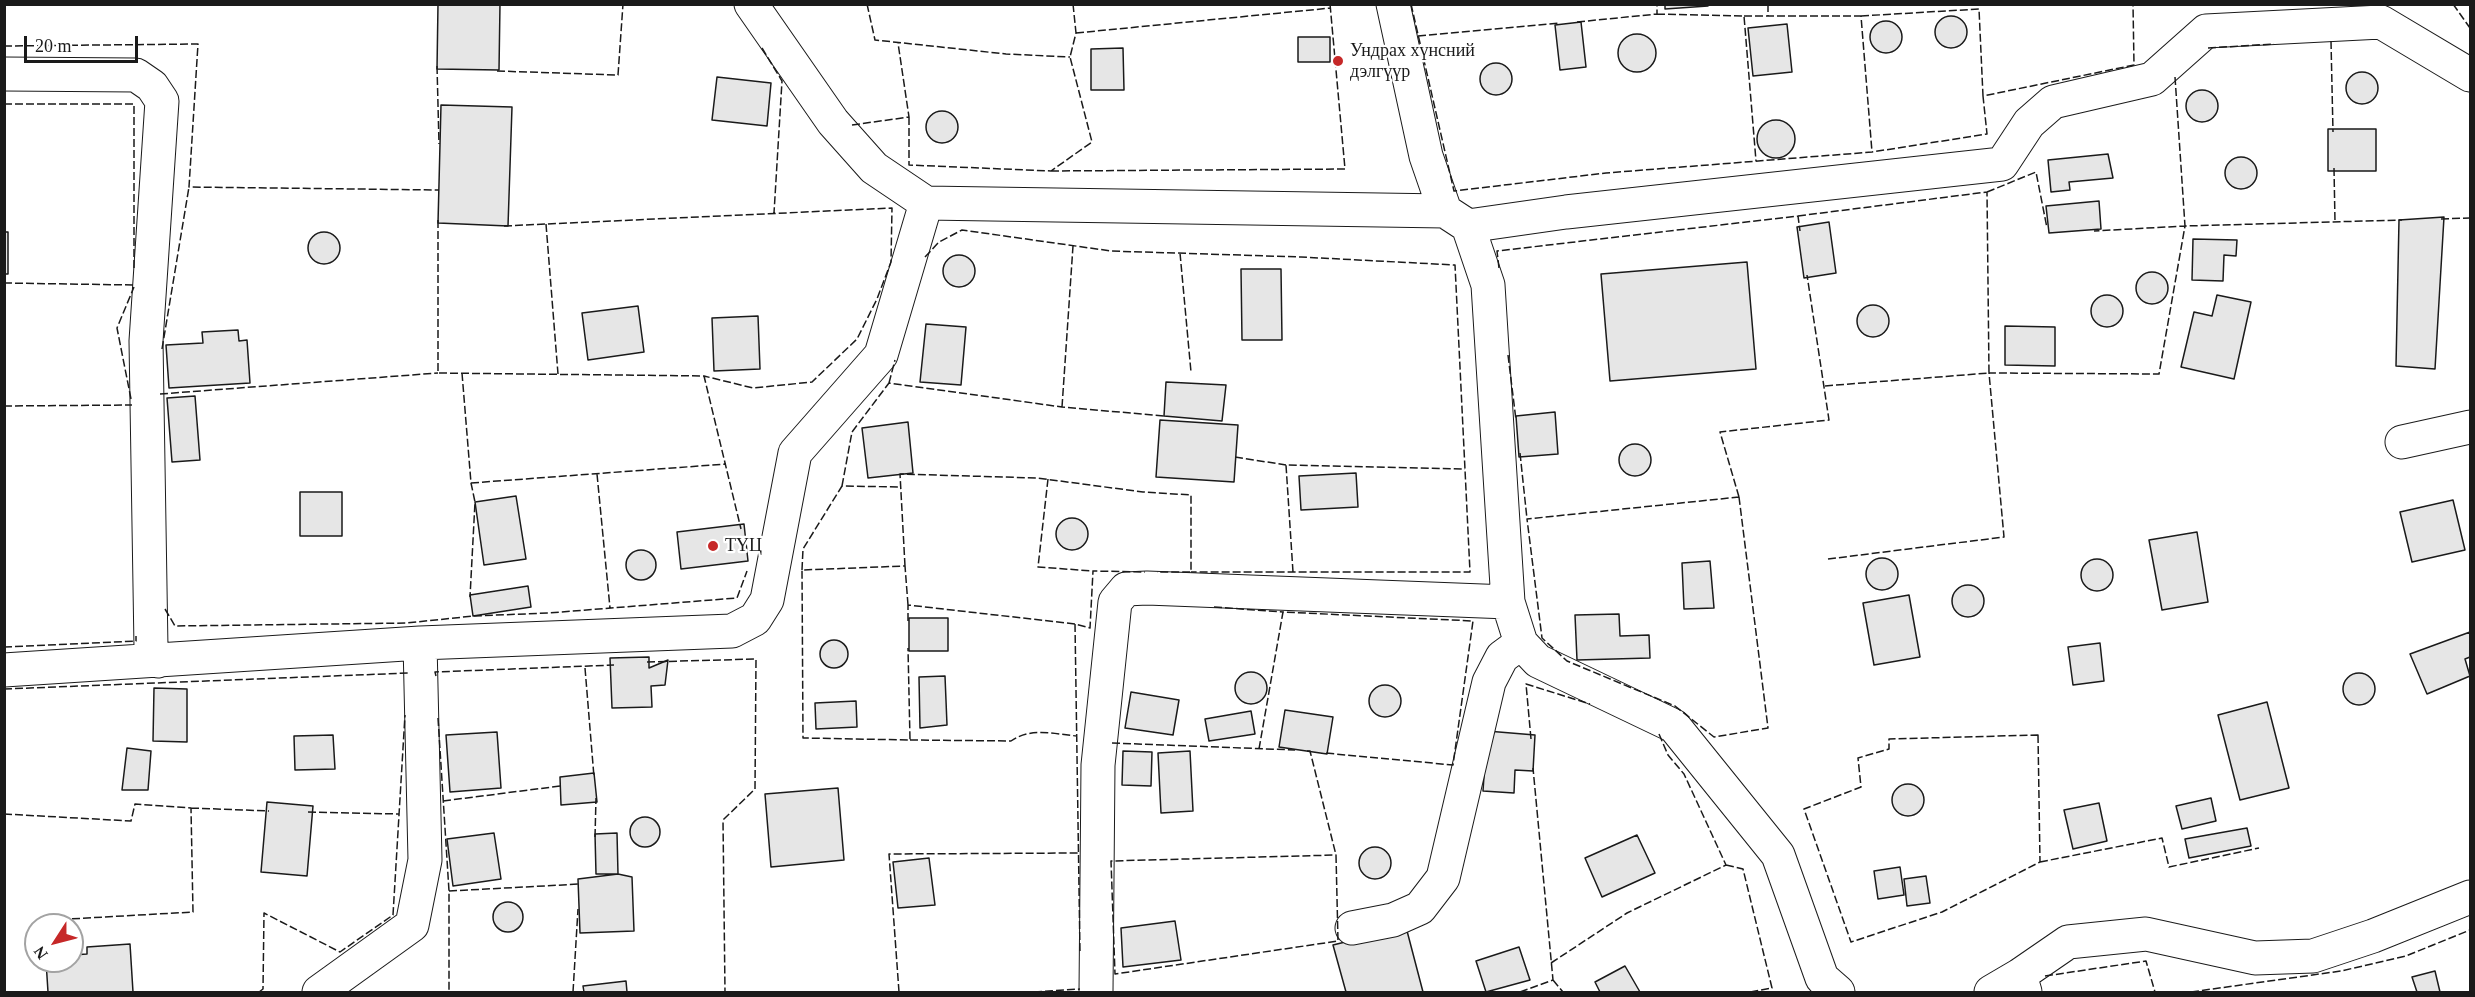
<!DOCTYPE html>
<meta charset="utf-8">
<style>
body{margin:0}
#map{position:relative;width:2475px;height:997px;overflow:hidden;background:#fff;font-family:Georgia,serif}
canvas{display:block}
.frame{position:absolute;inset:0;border:6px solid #1a1a1a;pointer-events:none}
.north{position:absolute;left:24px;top:913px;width:60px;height:60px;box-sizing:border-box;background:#fff;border:2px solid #a3a3a3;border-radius:50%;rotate:234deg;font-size:16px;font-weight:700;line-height:24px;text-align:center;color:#1a1a1a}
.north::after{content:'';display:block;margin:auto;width:21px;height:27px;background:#c62828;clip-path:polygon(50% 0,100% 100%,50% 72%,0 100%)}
.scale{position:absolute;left:24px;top:36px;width:114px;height:27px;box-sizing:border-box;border:3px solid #1a1a1a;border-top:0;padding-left:8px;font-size:18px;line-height:21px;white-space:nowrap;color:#1a1a1a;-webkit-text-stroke:4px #fff;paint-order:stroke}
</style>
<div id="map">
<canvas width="2475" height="997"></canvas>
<div class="frame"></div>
<div class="north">N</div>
<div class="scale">20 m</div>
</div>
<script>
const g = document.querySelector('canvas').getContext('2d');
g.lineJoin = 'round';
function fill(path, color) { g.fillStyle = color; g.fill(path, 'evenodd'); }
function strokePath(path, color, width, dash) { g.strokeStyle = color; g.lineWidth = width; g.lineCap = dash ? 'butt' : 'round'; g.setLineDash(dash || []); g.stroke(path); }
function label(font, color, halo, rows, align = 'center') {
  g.font = font + ' Georgia,serif'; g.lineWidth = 4.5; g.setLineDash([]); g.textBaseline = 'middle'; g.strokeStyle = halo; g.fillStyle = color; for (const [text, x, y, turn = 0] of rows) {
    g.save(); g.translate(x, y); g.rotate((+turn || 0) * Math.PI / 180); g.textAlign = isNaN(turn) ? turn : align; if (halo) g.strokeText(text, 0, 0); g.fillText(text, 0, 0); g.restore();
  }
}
const building = new Path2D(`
 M438,4H500L499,70L437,69Z
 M1665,4H1708V6L1665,9Z
 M1935 32a16 16 0 1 1 32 0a16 16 0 1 1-32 0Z
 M1870 37a16 16 0 1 1 32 0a16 16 0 1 1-32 0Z
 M1581,22L1586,67L1560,70L1555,25Z
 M1787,24L1792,72L1753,76L1748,28Z
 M1618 53a19 19 0 1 1 38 0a19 19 0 1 1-38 0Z
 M1298,37H1330V62H1298Z
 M1123,48L1124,90H1091V49Z
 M1480 79a16 16 0 1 1 32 0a16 16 0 1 1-32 0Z
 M2346 88a16 16 0 1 1 32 0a16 16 0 1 1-32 0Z
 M717,77L771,83L767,126L712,120Z
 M2186 106a16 16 0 1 1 32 0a16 16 0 1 1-32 0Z
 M441,105L512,107L508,226L438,223Z
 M926 127a16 16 0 1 1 32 0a16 16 0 1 1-32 0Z
 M1757 139a19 19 0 1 1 38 0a19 19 0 1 1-38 0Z
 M2328,129H2376V171H2328Z
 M2108,154L2113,178L2069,182L2070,190L2051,192L2048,160Z
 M2225 173a16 16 0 1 1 32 0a16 16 0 1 1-32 0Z
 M2099,201L2101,229L2049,233L2046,206Z
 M2444,217L2435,369L2396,366L2399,220Z
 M1829,222L1836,273L1804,278L1797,227Z
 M4,232H8V274H4Z
 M308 248a16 16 0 1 1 32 0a16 16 0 1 1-32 0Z
 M2193,239L2237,240L2236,256L2224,255L2223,281L2192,280Z
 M943 271a16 16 0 1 1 32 0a16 16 0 1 1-32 0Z
 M1747,262L1756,369L1610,381L1601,274Z
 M1241,269H1281L1282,340H1242Z
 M2136 288a16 16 0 1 1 32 0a16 16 0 1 1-32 0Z
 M2217,295L2251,302L2234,379L2181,367L2194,312L2212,316Z
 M2091 311a16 16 0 1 1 32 0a16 16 0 1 1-32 0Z
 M1857 321a16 16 0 1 1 32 0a16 16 0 1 1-32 0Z
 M638,306L644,352L588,360L582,313Z
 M758,316L760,369L714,371L712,318Z
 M926,324L966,327L961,385L920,382Z
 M2005,326L2055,327V366L2005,365Z
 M238,330L239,341L247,340L250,383L169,388L166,345L203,343L202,332Z
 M1166,382L1226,385L1222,421L1164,416Z
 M195,396L200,460L172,462L167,398Z
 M1555,412L1558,454L1519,457L1516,416Z
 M1160,420L1238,425L1234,482L1156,477Z
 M908,422L913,473L868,478L862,428Z
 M1619 460a16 16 0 1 1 32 0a16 16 0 1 1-32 0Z
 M1356,473L1358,507L1301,510L1299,476Z
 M300,492H342V536H300Z
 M516,496L526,559L484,565L475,502Z
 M2453,500L2465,550L2412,562L2400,512Z
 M1056 534a16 16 0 1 1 32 0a16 16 0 1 1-32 0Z
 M744,524L748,561L681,569L677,532Z
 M2197,532L2208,602L2162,610L2149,540Z
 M626 565a15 15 0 1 1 30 0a15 15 0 1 1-30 0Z
 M1866 574a16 16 0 1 1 32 0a16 16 0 1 1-32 0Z
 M2081 575a16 16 0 1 1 32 0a16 16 0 1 1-32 0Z
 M1710,561L1714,608L1684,609L1682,563Z
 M1952 601a16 16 0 1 1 32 0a16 16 0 1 1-32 0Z
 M528,586L531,607L473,616L470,595Z
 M1909,595L1920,657L1874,665L1863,603Z
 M1619,614L1620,636L1649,635L1650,658L1577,660L1575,615Z
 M909,618H948V651H909Z
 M2470,632V657L2465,659L2470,676L2427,694L2410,654Z
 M820 654a14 14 0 1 1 28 0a14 14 0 1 1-28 0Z
 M2100,643L2104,681L2073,685L2068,647Z
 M649,657V668L668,660L665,685L651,686L652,707L612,708L610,658Z
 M1235 688a16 16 0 1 1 32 0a16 16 0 1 1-32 0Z
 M2343 689a16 16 0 1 1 32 0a16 16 0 1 1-32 0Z
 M945,676L947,725L920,728L919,677Z
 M1369 701a16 16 0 1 1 32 0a16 16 0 1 1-32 0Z
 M154,688L187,689V742L153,741Z
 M1131,692L1179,700L1173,735L1125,728Z
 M856,701L857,727L816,729L815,703Z
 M2267,702L2289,788L2240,800L2218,715Z
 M1285,710L1333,717L1327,754L1279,747Z
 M1251,711L1255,734L1209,741L1205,719Z
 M1487,731L1535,735L1533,771L1515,770L1514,793L1483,791Z
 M497,732L501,788L450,792L446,735Z
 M333,735L335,769L295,770L294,736Z
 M127,748L151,751L148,790H122Z
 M1123,751L1152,752L1151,786L1122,785Z
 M1190,751L1193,811L1161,813L1158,753Z
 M594,773L597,802L561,805L560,777Z
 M1892 800a16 16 0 1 1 32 0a16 16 0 1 1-32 0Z
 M838,788L844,860L771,867L765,794Z
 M2211,798L2216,821L2182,829L2176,806Z
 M267,802L313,806L307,876L261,872Z
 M2099,803L2107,841L2073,849L2064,810Z
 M630 832a15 15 0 1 1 30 0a15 15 0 1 1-30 0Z
 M2247,828L2251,846L2189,858L2185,839Z
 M494,833L501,879L453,886L447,839Z
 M617,833L618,874H596L595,834Z
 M1637,835L1655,873L1602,897L1585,858Z
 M1359 863a16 16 0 1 1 32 0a16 16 0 1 1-32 0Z
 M929,858L935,905L898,908L893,862Z
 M1900,867L1904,895L1878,899L1874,871Z
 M618,874L632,877L634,931L580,933L578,879Z
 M1926,876L1930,903L1907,906L1904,879Z
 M493 917a15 15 0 1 1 30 0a15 15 0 1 1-30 0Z
 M1175,921L1181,960L1123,967L1121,928Z
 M1406,927L1423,992H1346L1333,945Z
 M130,944L133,992H48L46,961H72V955L87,954V947Z
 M1519,947L1530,980L1486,992L1476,961Z
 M1625,966L1640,992H1600L1595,982Z
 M2435,971L2440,992H2417L2412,977Z
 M626,981L627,992H584L583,986Z`);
const street = new Path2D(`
 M751,4L833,122L874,168L926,203L1445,211L1468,226L1566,212L2002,164L2029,123L2053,102L2152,79L2206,31L2381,22L2470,75
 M1393,4L1426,156L1445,211
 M4,74L136,75L152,86L162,101L146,341L151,648L158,661
 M1468,226L1488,285L1508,602L1521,643L1538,661L1674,726L1778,855L1822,978L1838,992
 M2402,442L2470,427
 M4,670L420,643L732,631L755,619L767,600L795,453L881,355L926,203
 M1352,928L1393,920L1420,908L1443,878L1489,682L1502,657L1521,643
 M2020,975L2068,942L2146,934L2255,958L2313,956L2373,936L2470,897
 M319,992L412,925L425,860L420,643
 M1096,992L1098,765L1115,602L1126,589L1147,588L1508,602
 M1991,992L2020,975L2025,992`);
const fence = new Path2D(`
 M867,4L875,40L1006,54L1070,57
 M1411,4L1454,191L1606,173L1872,152L1987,134L1983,96L2134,65L2133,4
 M1768,4V16
 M2453,4L2470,28
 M1657,14L1744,16L1756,161
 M1744,16H1861L1872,152
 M1861,16L1979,9L1983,96
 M1577,22L1657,14V4
 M1076,33L1331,8
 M1418,36L1559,23
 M2331,41L2333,132
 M4,46L198,44L189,187L439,190
 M762,48L782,81L774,213
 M2208,48L2274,44
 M437,66L439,144
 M497,71L618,75L623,4
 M2175,77L2185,226L2402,220
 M4,104H134V269
 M909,117V165L1051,171L1092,142L1070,57L1076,33L1073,4
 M852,125L909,117L898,43
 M2334,168L2335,222
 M1051,171L1345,169L1330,4
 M1987,192L2036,172L2047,228
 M1798,216L1987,192L1989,373L1824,386
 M2441,219L2470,218
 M438,220V373L704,376L741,529
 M546,224L558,374
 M504,226L892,208L891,262L877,299L857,339L812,382L753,388L704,376
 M1180,253L1191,372
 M925,257L939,242L962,230L1111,251L1301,257L1455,265L1470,572H1191
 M1499,268L1497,251L1798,216L1800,231
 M4,283L134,285
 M162,349L189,187
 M1508,355L1516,420
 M462,373L471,483L475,502L470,597
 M889,383L895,360
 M160,394L438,373
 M131,399L117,328L134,287
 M4,406L132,405
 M1062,407L1073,246
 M1520,453L1527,519
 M1235,457L1286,465
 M597,474L610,608
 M1048,479L1038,567L1093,571
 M471,483L726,464
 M842,486L852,432L889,383L1062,407L1164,416
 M1739,497L1720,432L1829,420L1807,275
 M1739,497L1768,728L1714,737L1675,706L1567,661L1542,638L1527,519Z
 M1828,559L2004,537L1989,373L2159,374L2185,226L2094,231
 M905,566L900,474L1037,478L1143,492L1191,495V572H1157
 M802,570L803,549L842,486L901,487
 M1293,572L1286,465L1465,469
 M908,605L905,566L802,570L803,738L910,740L908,648
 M1214,607L1283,612
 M165,609L175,626L407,623L473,616L549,613L737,598L747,571
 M908,621V605L1075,624L1090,628L1093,571L1145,572
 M1075,624L1080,953
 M4,647L136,641V636
 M647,662L756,659L755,789L723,820L725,992
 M585,668L594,777
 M436,676L435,672L614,665
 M4,689L408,673
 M438,718L449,891V992
 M2038,735L2040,862L1942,912L1851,942L1804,809L1861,787L1858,758L1889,749V739Z
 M1531,739L1526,684L1590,704
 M910,740L1011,741C1031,727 1054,734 1077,736
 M1112,743L1295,750
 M1259,749L1283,612L1473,621L1453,765L1325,753
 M1307,751H1310L1336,855
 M443,801L560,786
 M191,808L269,811
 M308,812L399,814
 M4,814L131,821L135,804L191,808L193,912L69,919V925
 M595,837L596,798
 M1336,855L1338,941L1115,974L1111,861Z
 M2040,862L2162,838L2169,867L2259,848
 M1726,865L1743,869L1772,988L1750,992
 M449,891L580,884
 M1551,963L1627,913L1726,865L1684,774L1668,755L1659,734
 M2045,976L2146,961L2155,992
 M1553,980L1563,992
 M259,992L263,989L264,913L340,952L393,915L405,715
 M573,992L578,909
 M899,992L889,854L1078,853
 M1034,992L1080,989
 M1520,992L1553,980L1533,768
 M2191,992L2341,971L2406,956L2470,930`);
const markers = [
 [1338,61,6,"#c62828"],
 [713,546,6,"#c62828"]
];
const poiNames = [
 ["Ундрах хүнсний",1350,51],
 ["дэлгүүр",1350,72],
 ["ТҮЦ",725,546]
];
fill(building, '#e6e6e6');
strokePath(building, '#1a1a1a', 1.5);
strokePath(street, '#1a1a1a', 35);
strokePath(street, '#fff', 33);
strokePath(fence, '#1a1a1a', 1.5, [8, 3]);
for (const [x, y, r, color] of markers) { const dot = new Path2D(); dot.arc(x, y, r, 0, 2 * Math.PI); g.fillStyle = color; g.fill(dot); strokePath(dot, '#fff', 2); }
label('18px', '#1a1a1a', '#fff', poiNames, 'left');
</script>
